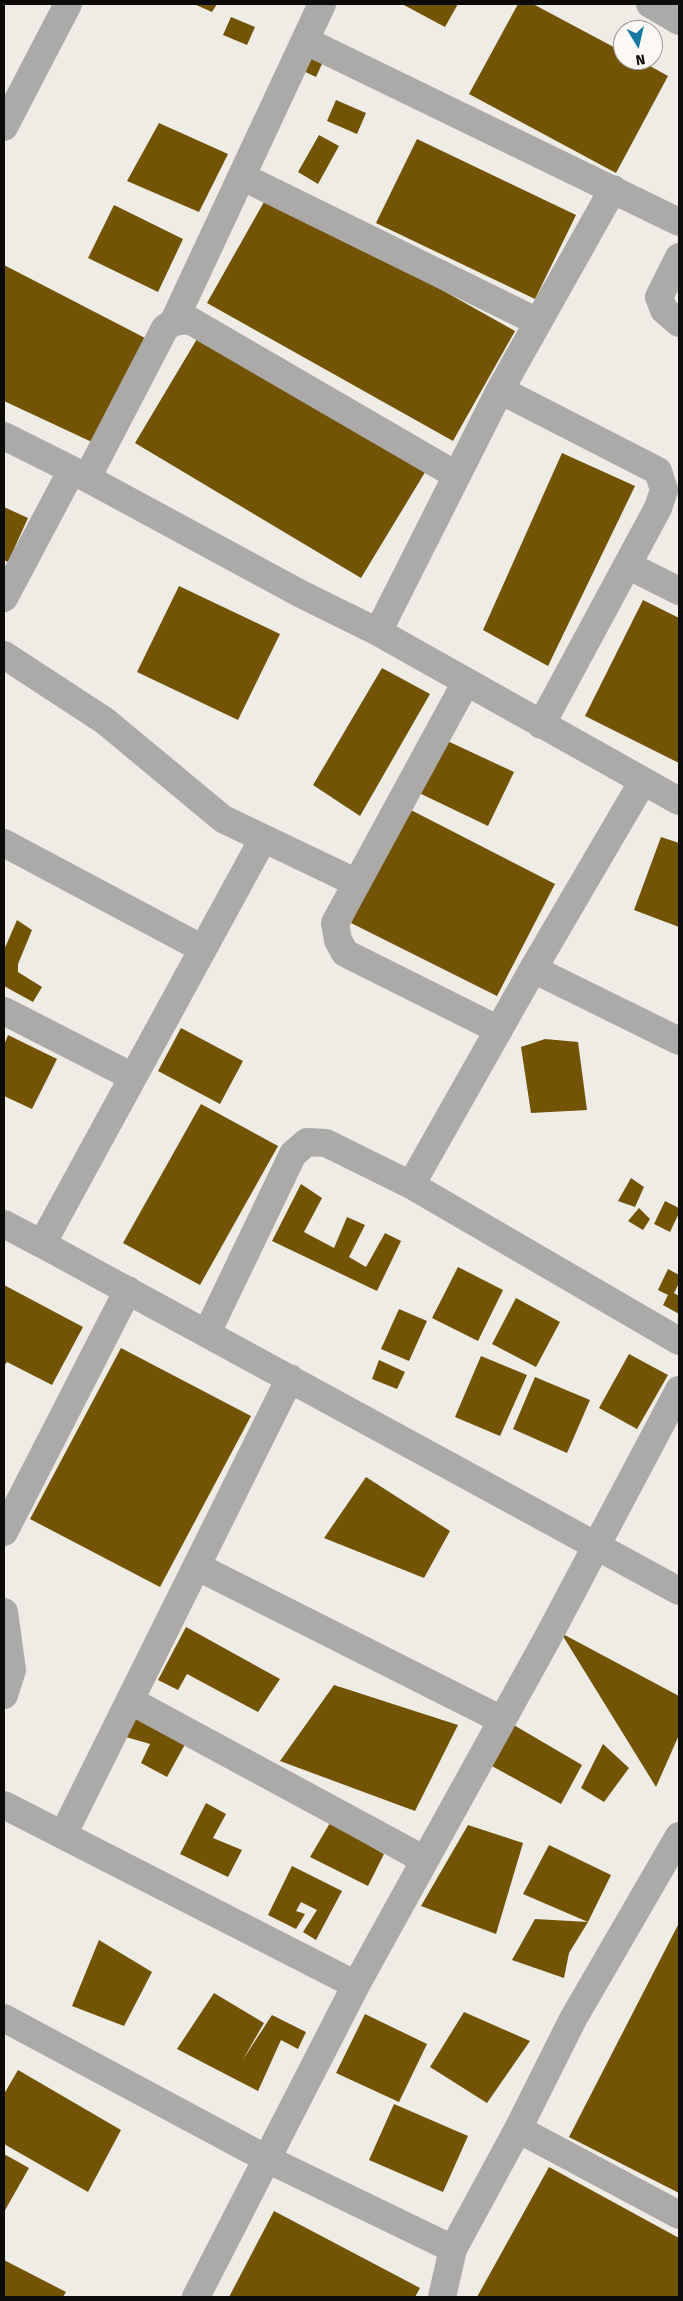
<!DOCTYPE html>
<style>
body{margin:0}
#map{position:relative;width:683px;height:2301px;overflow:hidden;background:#efece6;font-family:"Fira Sans",sans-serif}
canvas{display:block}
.frame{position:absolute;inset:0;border:5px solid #0c0b0a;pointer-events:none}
.north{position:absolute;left:613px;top:20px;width:50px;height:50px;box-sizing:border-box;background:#fcf9f4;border:1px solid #9c9a96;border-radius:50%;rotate:171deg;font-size:14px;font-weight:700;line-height:20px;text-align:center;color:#0c0b0a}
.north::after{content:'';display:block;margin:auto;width:18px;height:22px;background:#1479a5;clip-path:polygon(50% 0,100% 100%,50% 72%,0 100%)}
</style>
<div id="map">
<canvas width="683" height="2301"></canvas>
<div class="frame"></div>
<div class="north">N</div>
</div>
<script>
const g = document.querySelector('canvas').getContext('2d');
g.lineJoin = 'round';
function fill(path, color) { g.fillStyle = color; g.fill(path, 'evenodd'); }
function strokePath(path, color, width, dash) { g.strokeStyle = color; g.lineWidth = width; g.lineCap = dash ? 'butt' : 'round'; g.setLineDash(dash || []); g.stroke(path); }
const building = new Path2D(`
 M194,4H217L212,12Z
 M402,4H458L445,27Z
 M518,4H533L623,52V60H639L668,76L616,173L469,94Z
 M231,17L255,27L247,45L223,35Z
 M309,48L326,55L316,77L299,69Z
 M336,100L366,113L357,134L327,121Z
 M159,123L228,154L199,212L127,181Z
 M319,135L339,146L318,184L298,172Z
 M417,139L576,215L535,299L376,223Z
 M269,193L515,331L453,441L207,303Z
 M114,205L183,239L158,292L88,258Z
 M4,265L147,339L94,443L4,401Z
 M200,334L427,469L361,578L135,443Z
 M562,453L635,486L548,666L483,630Z
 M4,507L28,518L8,562L4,560Z
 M179,586L280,634L238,720L137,672Z
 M643,600L679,618V763L585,716Z
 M382,668L430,694L360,816L313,785Z
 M441,738L514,772L488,826L415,791Z
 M409,809L555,884L497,996L351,923Z
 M661,837L679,843V927L634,910Z
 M17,920L32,930L18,964V972L42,987L33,1002L4,986V950Z
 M181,1028L243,1061L220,1104L158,1071Z
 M8,1035L57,1059L32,1109L4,1096V1045Z
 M545,1039L578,1042L587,1110L531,1113L521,1047Z
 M201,1104L278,1146L200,1285L123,1243Z
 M631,1178L644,1187L635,1207L618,1201Z
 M301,1184L322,1198L304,1232L334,1248L347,1217L365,1225L349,1257L366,1267L385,1233L401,1241L377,1291L272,1241Z
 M665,1201L679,1208V1213L670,1232L654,1224Z
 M639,1208L650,1219L643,1230L628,1221Z
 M458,1267L503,1290L478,1341L432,1318Z
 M668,1269L679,1275V1283L674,1293L679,1296V1314L663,1305L668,1295L658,1290Z
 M4,1285L83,1327L52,1385L7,1362L4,1366Z
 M516,1298L560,1322L536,1367L492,1344Z
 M399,1309L427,1321L409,1361L381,1349Z
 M121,1348L251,1416L160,1587L30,1519Z
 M629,1354L668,1375L637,1429L599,1408Z
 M481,1356L527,1375L500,1436L455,1417Z
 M379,1360L405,1372L397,1389L372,1379Z
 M535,1377L590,1400L567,1453L513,1429Z
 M366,1477L450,1531L424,1578L324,1538Z
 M186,1627L280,1679L258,1712L187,1674L178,1690L158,1680Z
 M561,1633L679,1696V1735L656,1787Z
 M334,1685L458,1725L415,1811L280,1761Z
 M137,1711L189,1737L167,1777L141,1763L150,1744L126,1737Z
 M512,1724L582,1765L561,1804L490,1765Z
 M603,1744L629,1768L604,1802L581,1788Z
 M206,1803L226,1814L213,1838L242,1850L228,1877L180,1854Z
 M330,1823L384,1854L368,1886L310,1857Z
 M468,1825L523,1843L496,1934L421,1906Z
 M549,1845L611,1875L588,1922L523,1894Z
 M292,1866L342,1891L316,1940L303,1932L317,1910L301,1902L296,1911L305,1914L296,1929L268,1915Z
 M535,1919L588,1922L569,1953L564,1978L512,1960Z
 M679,1923V2193L569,2137Z
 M99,1940L152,1972L124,2026L72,2006Z
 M214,1993L264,2023L242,2061L272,2015L306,2032L298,2049L281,2040L258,2091L177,2049Z
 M464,2012L530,2041L487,2103L430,2067Z
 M365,2014L427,2044L399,2102L336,2073Z
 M18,2070L121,2130L88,2192L4,2144V2094Z
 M394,2104L468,2136L443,2192L369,2160Z
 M4,2154L29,2168L4,2212Z
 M549,2167L679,2238V2297H477Z
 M274,2211L420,2288L415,2297H229Z
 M4,2260L66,2292L63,2297H4Z`);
const minor = new Path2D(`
 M650,4L679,21
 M306,41L679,222
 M4,127L68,4
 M243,177L538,322
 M679,257L659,297L664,310L679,323
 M174,321L322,4
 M500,390L658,471L664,490L658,508L541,725
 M4,436L72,470L301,594L378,632L679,801
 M87,478L165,328C174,321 180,320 191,321L456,475
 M627,565L679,591
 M4,598L72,470
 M378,632L500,390L613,189
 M4,655L105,721L223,819L357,883
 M466,682L335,923L338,940L345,953L499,1030
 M4,843L203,949
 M533,969L679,1041
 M4,1011L133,1077
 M411,1185L533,969L643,781
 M4,1224L42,1244L263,839
 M42,1244L679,1591
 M207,1333L293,1154L307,1142L326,1143L411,1185L679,1341
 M4,1532L128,1290
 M198,1567L502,1720
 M4,1612L12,1670L4,1695
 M131,1701L425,1860
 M4,1805L356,1985
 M63,1835L290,1378
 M4,2018L267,2159L453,2249
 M518,2129L679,2215
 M196,2297L356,1985L547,1639L679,1390
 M442,2297L453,2249L518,2129L573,2019L679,1836`);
fill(building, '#735404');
strokePath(minor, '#abaaa8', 28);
</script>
